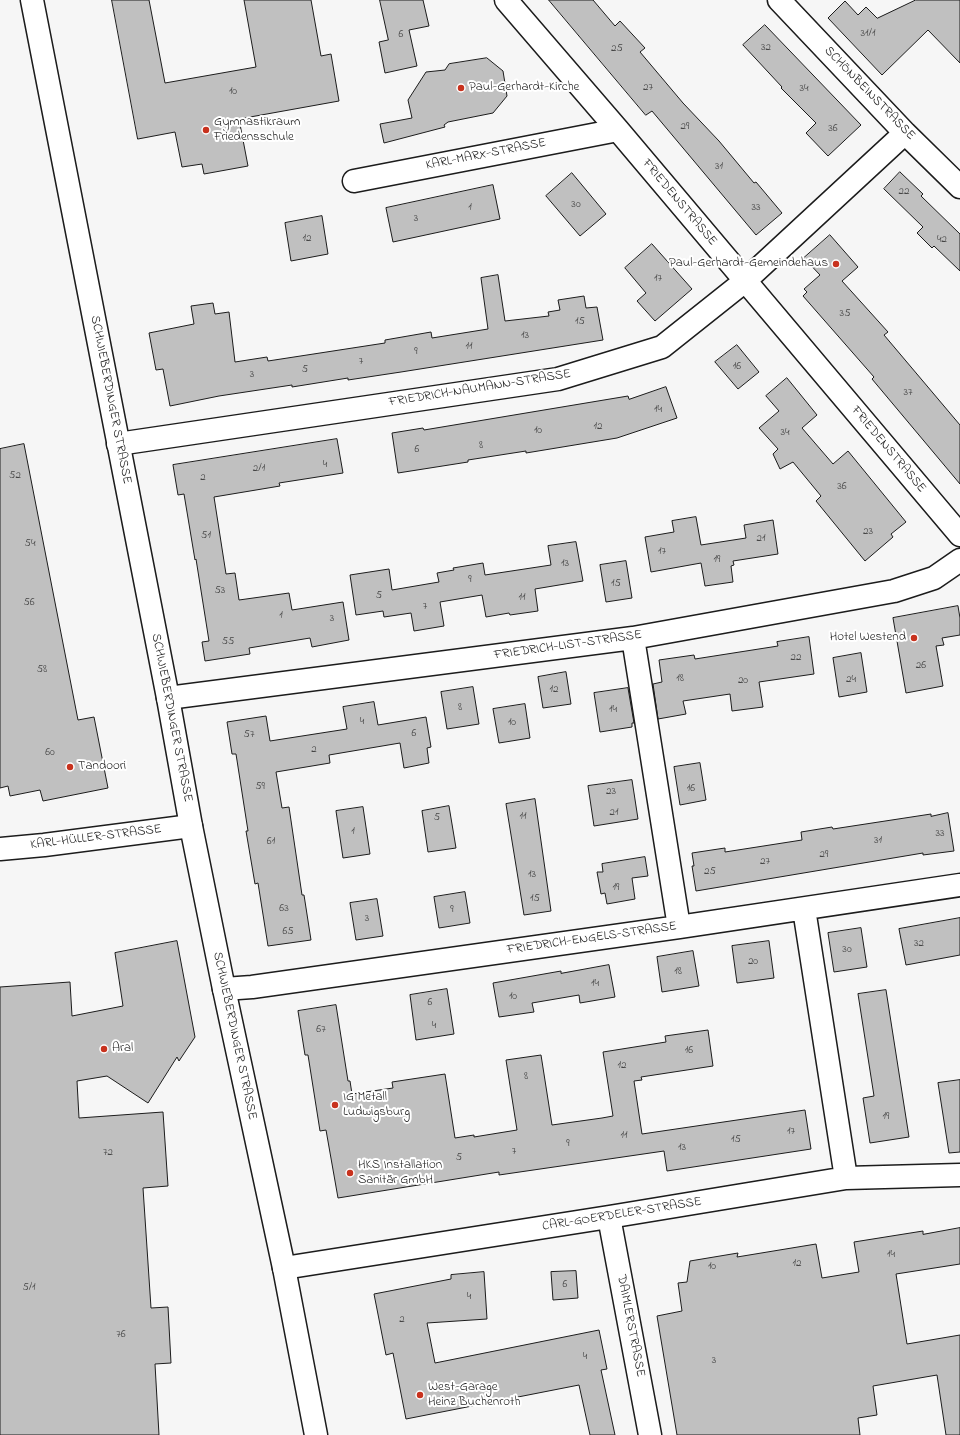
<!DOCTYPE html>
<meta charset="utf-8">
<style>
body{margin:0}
canvas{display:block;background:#f6f6f6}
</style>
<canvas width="960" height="1435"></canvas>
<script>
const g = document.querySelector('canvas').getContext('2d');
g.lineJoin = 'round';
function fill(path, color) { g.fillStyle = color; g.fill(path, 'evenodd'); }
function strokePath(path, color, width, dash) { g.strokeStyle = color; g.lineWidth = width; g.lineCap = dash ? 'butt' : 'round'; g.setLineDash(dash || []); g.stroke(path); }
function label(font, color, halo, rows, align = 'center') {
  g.font = font + ' "Indie Flower",sans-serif'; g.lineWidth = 4; g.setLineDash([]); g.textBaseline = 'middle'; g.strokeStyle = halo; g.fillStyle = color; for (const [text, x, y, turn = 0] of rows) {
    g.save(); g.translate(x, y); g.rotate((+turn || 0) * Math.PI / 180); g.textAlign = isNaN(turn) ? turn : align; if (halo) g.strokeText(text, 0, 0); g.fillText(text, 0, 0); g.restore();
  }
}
const building = new Path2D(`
 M112,0H149L165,83L256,67L244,0H311L321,56L331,54L339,101L239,119L248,166L204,174L202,164L182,167L175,132L138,139Z
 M380,0H423L429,26L409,30L417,66L385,73L379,42L388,40Z
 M549,0H593L615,26L620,21L645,48L640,52L683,103L719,141L754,183L756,182L782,213L756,235L652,111L646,115Z
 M916,0H960V63L928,30L882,75L828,18L845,1L858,15L866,7L877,18Z
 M765,25L861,125L828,156L806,133L816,123L781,88L782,87L743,45Z
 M487,58L503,71L507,96L493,113L448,122L444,125L445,127L384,143L380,124L412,118L408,100L426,72L445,70L449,64Z
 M900,172L923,194L921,196L960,234V271L934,246L932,248L917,233L923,227L884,189Z
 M572,173L606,214L580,236L546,196Z
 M493,185L500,219L393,242L386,208Z
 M322,216L328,254L291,261L285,223Z
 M830,235L858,267L842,281L888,332L884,335L960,425V484L872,379L874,377L803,296L807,292L804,289L820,275L804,258Z
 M652,244L692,289L655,321L637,301L646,293L625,268Z
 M498,275L505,321L549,316L548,312L560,310L558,300L584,296L586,308L597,307L603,340L401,372L348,380V378L292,387V385L219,396L170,406L163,369L156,370L149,333L194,324L191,306L213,303L215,314L229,312L235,362L267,357L268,361L385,343V340L431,332L432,338L488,329L481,278Z
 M737,345L759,372L738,389L715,362Z
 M787,378L817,415L802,428L833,464L848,451L906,522L891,534L893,537L865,561L816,501L821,496L793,462L780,469L773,454L778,449L759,428L779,411L766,396Z
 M666,387L677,418L617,438L526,453V451L468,460V462L398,473L392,433L423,428L424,430L628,396L629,399Z
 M337,439L343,473L279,483L280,486L214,497L226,574L235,573L239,600L289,593L292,610L343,602L349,640L312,647L310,638L249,648L250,654L205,661L202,642L209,641L196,559L195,560L184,494L178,495L173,465Z
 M24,444L78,720L94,717L108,788L43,801L40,790L10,796L8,786L0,788V449Z
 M696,517L701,545L746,538L744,525L773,520L778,554L733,561L734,565L731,566L733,582L705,586L701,563L651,572L645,537L674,532L672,521Z
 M576,542L583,581L535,589L538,611L510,615L509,613L486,617L482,595L440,602L444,626L414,631L411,613L384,617L383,611L356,615L350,575L389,569L392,590L439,582L437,573L454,570L453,568L483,563L485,575L551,565L548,546Z
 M626,561L632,598L606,602L600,565Z
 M958,606L960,618V635L942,638L944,645L936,646L943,686L906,693L893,618Z
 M809,637L814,674L759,682L763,707L732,711L730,694L683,701L686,714L658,719L653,684L662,682L659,660L694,655L695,659L778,646L777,642Z
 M861,653L867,692L839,697L833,658Z
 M566,672L571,704L543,708L538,677Z
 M473,687L479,724L447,729L441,692Z
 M628,688L634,723H632V727L600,732L594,693Z
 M374,702L378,725L426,717L431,747L427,748L429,763L404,768L400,743L329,755L330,763L276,772L282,808L289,807L302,895H304L311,940L268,946L258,883L255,884L246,831H248L236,754H232L227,722L266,716L270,741L347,729L343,707Z
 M525,704L530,738L499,743L493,709Z
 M700,763L706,800L680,805L674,767Z
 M632,780L638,819L594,826L588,786Z
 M535,799L551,911L524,915L506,804Z
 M449,806L456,848L428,852L422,811Z
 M363,807L370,854L343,858L336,811Z
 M948,813L954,851L923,855V853L696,891L692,866H694L692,853L725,848V852L802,840L801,832L832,827L833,829L931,814V816Z
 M645,857L648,876L632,878L635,899L607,904L605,893L601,894L597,872H603L602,864Z
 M465,892L470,923L439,928L434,897Z
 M377,899L383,936L356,940L350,903Z
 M960,918V955L906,965L899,929Z
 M861,928L867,967L834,972L828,933Z
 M177,941L195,1037L179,1061L177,1057L148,1103L107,1076L77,1081L79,1118L163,1112L168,1186L143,1188L151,1308L168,1307L171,1363L155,1364L159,1435H0V987L70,982L72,1016L123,1006L115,953Z
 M769,941L774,978L737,983L732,946Z
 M693,951L699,986L662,992L657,957Z
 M609,965L615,997L580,1003L579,995L532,1003L534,1012L499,1017L493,983L561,971V973Z
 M447,989L454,1034L416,1040L410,995Z
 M886,990L909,1137L870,1143L863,1098L874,1096L858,994Z
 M336,1005L348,1081H350L352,1094L393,1088L392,1082L445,1074L455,1138L474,1135V1137L517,1130L506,1060L541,1055L552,1125L602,1118L613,1116L603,1052L666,1042L665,1036L708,1030L713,1066L641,1077L642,1080L634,1081L642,1134L805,1110L811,1149L667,1171L664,1151L499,1175V1172L338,1198L326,1130L320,1131L308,1055H305L298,1011Z
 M960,1080V1152L949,1153L938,1083Z
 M960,1228V1264L896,1274L907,1344L960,1335V1435H946L937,1375L873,1386L877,1415L858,1418L860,1435H677L657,1316L682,1311L678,1283L687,1282L690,1261L738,1253L737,1257L816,1244L822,1278L859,1272L854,1242L923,1231V1234Z
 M576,1271L578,1298L553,1300L551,1272Z
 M484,1272L487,1319L427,1323L435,1363L599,1330L607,1369L601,1370L615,1435H590L579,1385L406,1419L393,1353L386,1355L374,1294L451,1279V1275Z`);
const street = new Path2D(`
 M506,0L618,130L960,535
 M779,0L905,133L960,187
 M354,181L618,130
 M118,444L558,379L662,347L745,281L905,133
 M633,638L679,927
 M168,698L633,638L894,591L934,578L960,560
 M0,849L44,845L191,826
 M804,909L846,1178
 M224,989L252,987L679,927L960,885
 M609,1217L650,1435
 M284,1268L609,1217L846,1178L960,1175`);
const secondary = new Path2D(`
 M32,0L168,698L191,826L224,989L284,1268L316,1435`);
const markers = [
 [461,88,4,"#c8321e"],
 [206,130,4,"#c8321e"],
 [836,264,4,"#c8321e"],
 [914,638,4,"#c8321e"],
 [70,767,4,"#c8321e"],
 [104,1049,4,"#c8321e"],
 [335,1105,4,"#c8321e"],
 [350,1173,4,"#c8321e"],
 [420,1395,4,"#c8321e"]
];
const numberNames = [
 ["31/1",868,34],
 ["6",401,35],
 ["32",766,48],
 ["25",617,49],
 ["27",648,88],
 ["34",804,89],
 ["10",233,92],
 ["29",685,127],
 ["36",833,129],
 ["31",719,167],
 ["22",904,192],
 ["30",576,205],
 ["1",470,208],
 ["33",756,208],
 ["3",416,219],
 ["12",307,239],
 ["42",942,240],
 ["17",658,279],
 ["35",845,314],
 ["15",580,322],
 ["13",525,336],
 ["11",469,347],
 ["9",416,352],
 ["7",361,362],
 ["16",737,367],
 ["5",305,370],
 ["3",252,375],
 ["37",908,393],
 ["14",658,410],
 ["12",598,427],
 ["10",538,431],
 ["34",785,433],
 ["8",481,446],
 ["6",417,450],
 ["4",325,465],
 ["2/1",259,469],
 ["52",15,476],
 ["2",203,478],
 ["36",842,487],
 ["23",868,532],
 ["51",206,536],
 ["21",761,539],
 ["54",30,544],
 ["17",662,552],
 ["19",717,560],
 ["13",565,564],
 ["9",470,580],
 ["15",616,584],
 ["53",220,591],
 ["5",379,596],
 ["11",522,598],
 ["56",29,603],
 ["7",425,607],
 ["1",281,616],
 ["3",332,619],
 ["55",228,642],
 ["22",796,658],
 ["26",921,666],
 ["58",42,670],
 ["18",680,679],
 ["24",851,680],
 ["20",743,681],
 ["12",554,690],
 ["8",460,708],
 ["14",613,710],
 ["4",362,722],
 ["10",512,723],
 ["6",414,734],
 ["57",249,735],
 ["2",314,750],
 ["60",50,753],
 ["59",260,787],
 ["16",691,789],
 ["23",611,792],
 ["21",614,813],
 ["11",523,817],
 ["5",437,818],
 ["1",353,832],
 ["33",940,834],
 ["31",878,841],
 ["61",271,842],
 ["29",824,855],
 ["27",765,862],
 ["25",710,872],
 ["13",532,875],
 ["19",616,888],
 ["15",535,899],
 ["63",284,909],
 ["9",452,910],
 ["3",367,919],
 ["65",288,932],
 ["32",919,944],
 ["30",847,950],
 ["20",753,962],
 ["18",678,972],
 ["14",595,984],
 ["10",513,997],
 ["6",430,1003],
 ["4",434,1026],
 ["67",321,1030],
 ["16",689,1051],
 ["12",622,1066],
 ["8",526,1077],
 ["19",886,1117],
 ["17",791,1132],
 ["11",624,1136],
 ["15",736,1140],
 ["9",568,1144],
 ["13",682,1148],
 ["7",514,1152],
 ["72",108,1153],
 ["5",459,1158],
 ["14",891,1255],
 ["12",797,1264],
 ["10",712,1267],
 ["6",565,1285],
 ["5/1",29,1288],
 ["4",469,1297],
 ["2",402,1320],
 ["76",121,1335],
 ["4",585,1357],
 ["3",714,1361]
];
const poiNames = [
 ["Paul-Gerhardt-Kirche",469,88],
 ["Gymnastikraum",214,123],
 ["Friedensschule",214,138],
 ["Paul-Gerhardt-Gemeindehaus",828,264,"right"],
 ["Hotel Westend",906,638,"right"],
 ["Tandoori",78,767],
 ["Aral",112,1049],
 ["IG Metall",343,1098],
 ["Ludwigsburg",343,1113],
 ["HKS Installation",358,1166],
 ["Sanitär GmbH",358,1181],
 ["West-Garage",428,1388],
 ["Heinz Buchenroth",428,1403]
];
const streetNames = [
 ["SCHÖNBEINSTRASSE",869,94,46],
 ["KARL-MARX-STRASSE",486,155,-11],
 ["FRIEDENSTRASSE",679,203,50],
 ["FRIEDRICH-NAUMANN-STRASSE",480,389,-9],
 ["SCHWIEBERDINGER STRASSE",110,400,79],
 ["FRIEDENSTRASSE",888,450,50],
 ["FRIEDRICH-LIST-STRASSE",568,646,-8],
 ["SCHWIEBERDINGER STRASSE",171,718,79],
 ["KARL-HÜLLER-STRASSE",96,838,-7],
 ["FRIEDRICH-ENGELS-STRASSE",592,939,-8],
 ["SCHWIEBERDINGER STRASSE",234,1036,78],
 ["CARL-GOERDELER-STRASSE",622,1215,-9],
 ["DAIMLERSTRASSE",630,1326,79]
];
fill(building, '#c0c0c0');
strokePath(building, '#1c1c1c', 1);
strokePath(street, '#1c1c1c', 25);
strokePath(secondary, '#1c1c1c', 25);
strokePath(street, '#fff', 22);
strokePath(secondary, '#fff', 22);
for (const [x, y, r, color] of markers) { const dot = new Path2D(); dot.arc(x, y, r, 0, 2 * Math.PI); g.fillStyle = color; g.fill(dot); strokePath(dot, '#fff', 1.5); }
label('11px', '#454545', null, numberNames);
label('13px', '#1c1c1c', '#fff', poiNames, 'left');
label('13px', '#1c1c1c', '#fff', streetNames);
</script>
